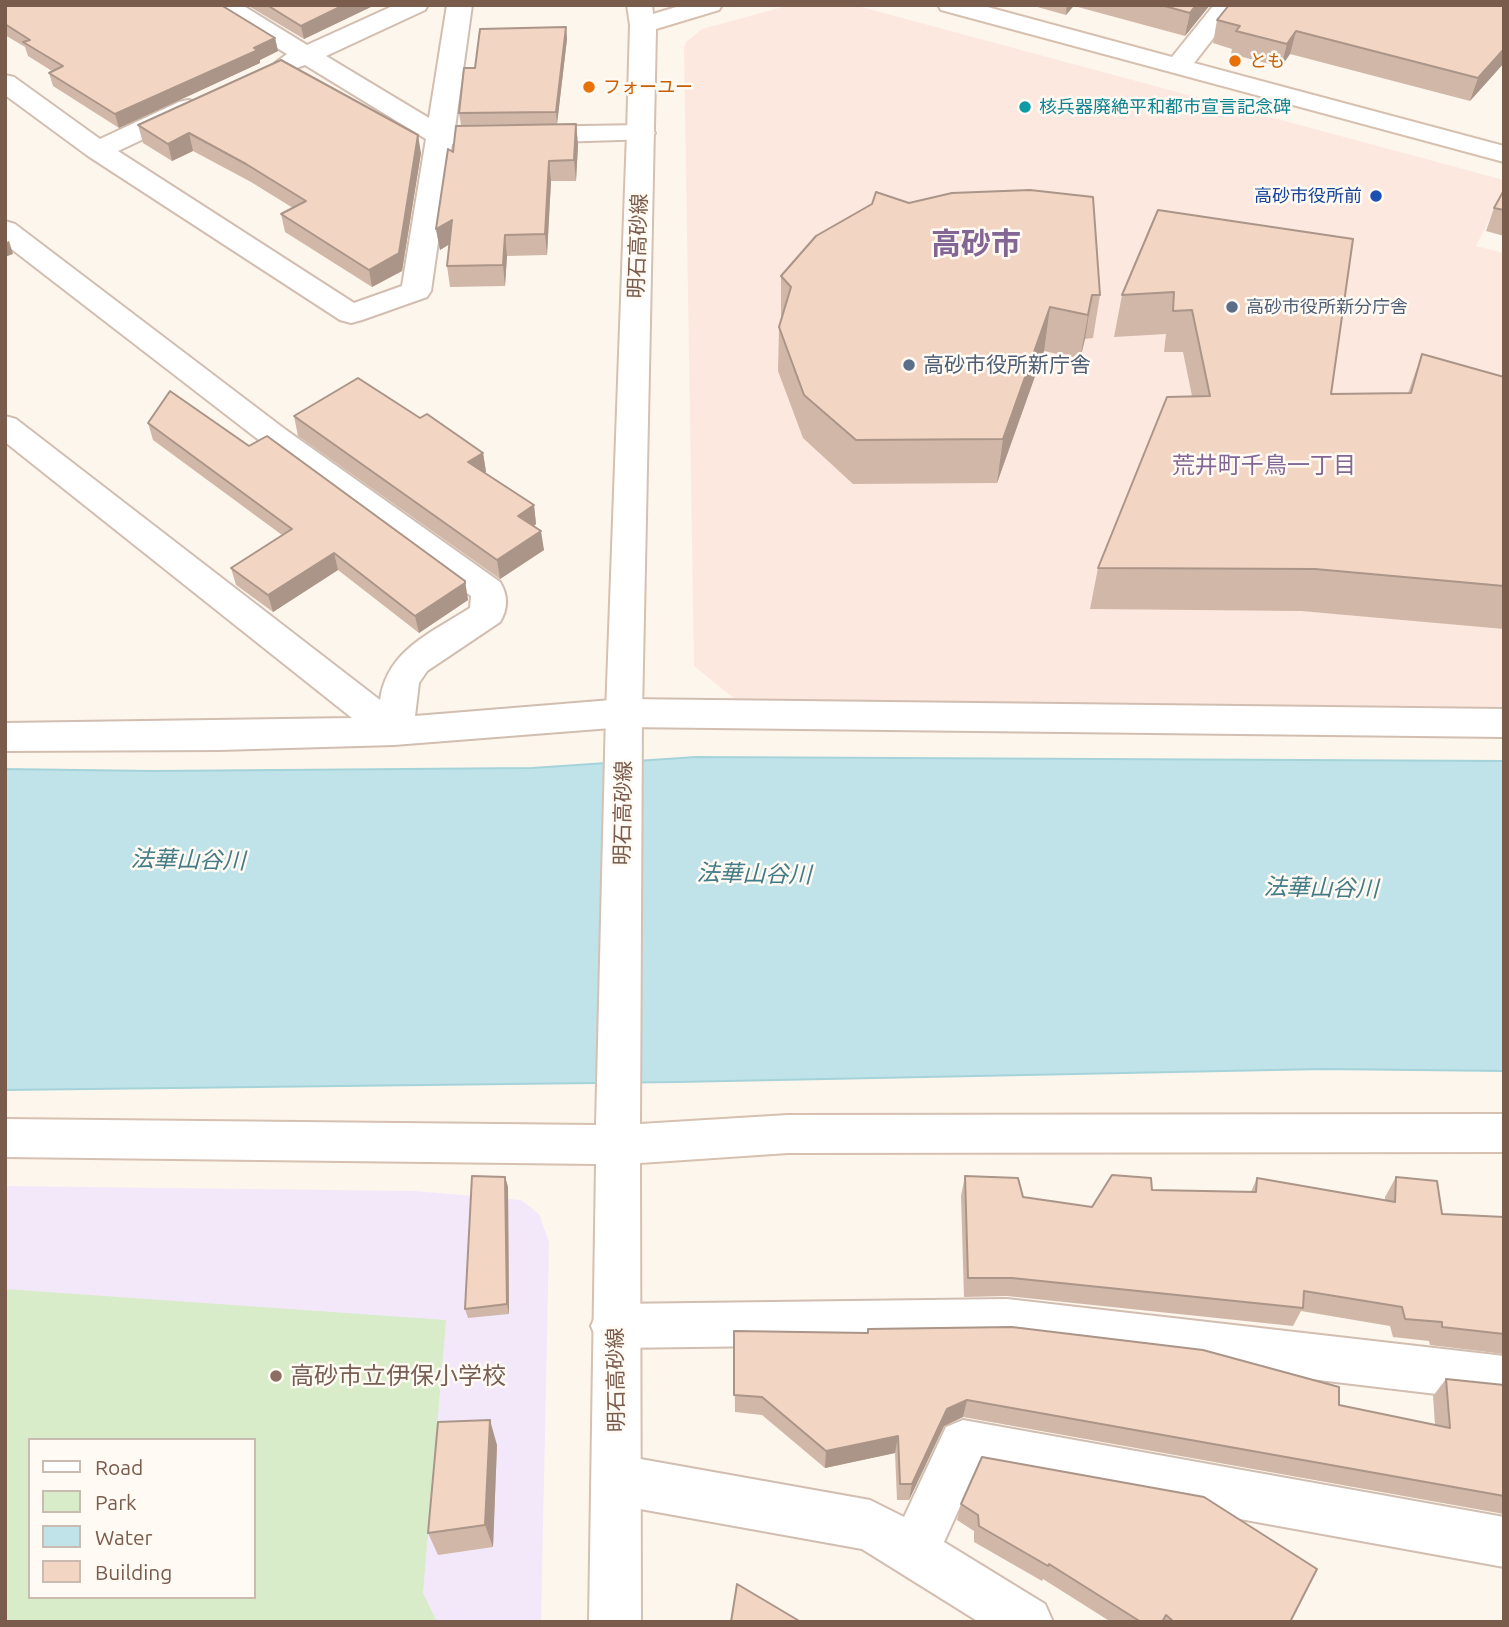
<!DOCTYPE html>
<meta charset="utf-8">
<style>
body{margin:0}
#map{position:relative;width:1509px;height:1627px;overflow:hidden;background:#fdf6ec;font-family:Ubuntu,sans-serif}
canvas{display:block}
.frame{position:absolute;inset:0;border:7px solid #7a5c4d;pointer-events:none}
.legend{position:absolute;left:28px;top:1438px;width:228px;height:161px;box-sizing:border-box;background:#fffaf3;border:2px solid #cabbb1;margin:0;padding:9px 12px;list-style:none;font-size:21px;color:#7a5c4d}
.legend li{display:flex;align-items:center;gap:14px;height:35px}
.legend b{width:35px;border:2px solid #cabbb1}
</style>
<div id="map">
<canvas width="1509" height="1627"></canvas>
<div class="frame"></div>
<ul class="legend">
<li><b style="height:9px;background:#fff"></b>Road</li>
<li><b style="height:19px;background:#d8ecc9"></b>Park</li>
<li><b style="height:19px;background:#bfe3e8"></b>Water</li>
<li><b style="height:19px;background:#f3d5c3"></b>Building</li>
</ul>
</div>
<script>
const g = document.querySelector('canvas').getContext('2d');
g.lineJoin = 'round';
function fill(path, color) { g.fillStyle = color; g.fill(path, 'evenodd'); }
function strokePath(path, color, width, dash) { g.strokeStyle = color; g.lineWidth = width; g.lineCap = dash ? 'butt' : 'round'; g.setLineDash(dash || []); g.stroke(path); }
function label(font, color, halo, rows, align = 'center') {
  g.font = font + ' Ubuntu,"Noto Sans JP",sans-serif'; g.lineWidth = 5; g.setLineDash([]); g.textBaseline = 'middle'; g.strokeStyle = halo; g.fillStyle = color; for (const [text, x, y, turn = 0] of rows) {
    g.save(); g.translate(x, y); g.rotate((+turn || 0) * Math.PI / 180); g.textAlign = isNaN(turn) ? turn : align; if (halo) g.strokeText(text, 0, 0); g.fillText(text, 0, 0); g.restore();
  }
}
const commercial = new Path2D(`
 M790,5H854L1504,180V190L1476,246L1504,253V710L736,700L694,666L684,48L686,42L702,29Z`);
const education = new Path2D(`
 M5,1186L414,1191L521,1200L539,1214L549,1242L541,1622H5ZM30,1440H254V1597H30Z`);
const green = new Path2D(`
 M5,1289L446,1320L423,1593L437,1622H5ZM30,1440H254V1597H30Z`);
const water = new Path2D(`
 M696,757L1504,761V1071L1323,1069L677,1082L5,1090V769L153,771L532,768Z`);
const street = new Path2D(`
 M212,5H242L307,45L395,5H428L425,10L326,56L429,118L447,5H472L455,128L474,130L478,136L474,142L452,144L431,291L427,297L362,320L351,323L340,320L88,156L5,95V75L14,77L100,139L179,102L188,100L197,102L201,108L197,114L118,151L354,303L402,286L426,139L305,65L288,71L279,68L275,63L287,54L215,10Z
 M641,125L651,127L655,133L651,139L524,143L514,141L510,135L514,129L524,127Z
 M5,221L15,224L286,430L500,582C508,595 508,609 500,622L427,671L419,683L415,716L624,699L1504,709V737L624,727L394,745L219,750L5,751V723L352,718L5,442V416L16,419L380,700C387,650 431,633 470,608L471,596L264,444L5,244Z
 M1007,1299L1504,1356V1402L1007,1343L615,1348L598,1342L591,1326L598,1310L615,1304Z
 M963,1420L1504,1517V1567L976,1471L944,1542L1045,1604L1053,1622H979L862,1549L618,1505L600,1498L593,1480L600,1462L618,1455L870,1500L904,1517L946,1427Z`);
const secondary = new Path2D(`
 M627,5H652L653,14L683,5H722L719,10L656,29L642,713L640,1124L788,1115L1504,1114V1152L788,1153L640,1163L641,1622H589L596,1164L5,1157V1119L596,1125L606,713L627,133L630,25Z
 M938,5H980L1172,57L1214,5H1239L1194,63L1504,146V162L941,10Z`);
const wall = new Path2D(`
 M5,5L275,38L278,51L260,60V63L119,128L53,86L49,73L52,71L28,56L25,47L5,35Z
 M247,5H375L304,39Z
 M1030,5H1210L1185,36L1074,6L1066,15Z
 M1504,5V63L1470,101L1290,54L1281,67L1231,54L1232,49L1213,43L1217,20Z
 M566,27L567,39L557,124L461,125L459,113L475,68Z
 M576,124L578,145L576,181H551L547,255L507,256L505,286L450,287L447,266L449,244L440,250L436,229Z
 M138,125L421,153L402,271L372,287L285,232L281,214L293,208L251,182L193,151L172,161L143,143Z
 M1504,190V236L1486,231L1494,208Z
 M1158,210L1331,394L1408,393L1422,354L1504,377V629L1301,611L1090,609L1098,568L1192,396L1183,352H1164L1166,334L1114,337L1122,295Z
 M781,276L1100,295L1093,338L1085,339L1080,359L1044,351L997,483L853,484L803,438L778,371L779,327L781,320Z
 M294,416L420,418L483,453L486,472L485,473L534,505L536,524L534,526L544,550L500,579L298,436Z
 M148,423L249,446L465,581L468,600L419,633L338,570L273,612L236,585L231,568L282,535L153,440Z
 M965,1176L1023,1197L1092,1207L1152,1190L1251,1192L1257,1178L1385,1201V1197L1396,1177L1442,1214L1504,1217V1354L1430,1345L1429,1341L1393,1337L1390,1326L1301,1311L1293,1326L1007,1296L964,1297L961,1196Z
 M505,1177L508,1187L509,1314L468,1318L465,1309Z
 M734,1331L1339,1405L1435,1425L1433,1396L1446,1379L1504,1385V1514L963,1417L944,1426L909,1500H897L895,1453L825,1468L762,1415L735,1412Z
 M497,1445L493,1547L438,1555L428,1533Z
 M961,1504L1290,1622H1111L1043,1579L1042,1581L974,1542V1531L957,1520Z`);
const shadedWall = new Path2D(`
 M344,5H375L304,39L301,26Z
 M1067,5H1074L1066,15Z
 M1196,5H1210L1185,36L1190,13Z
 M566,27L567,39L557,124L556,112Z
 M1296,31L1290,54L1281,67L1287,44Z
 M275,38L278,51L260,60V63L119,128L115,114Z
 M1504,49V63L1470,101L1478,78Z
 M576,124L578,145L576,181L574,160Z
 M189,133L193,151L172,161L168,144Z
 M418,135L421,153L402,271L372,287L369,270Z
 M549,161L551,181L547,255L545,234Z
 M452,220L455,241L440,250L436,229Z
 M505,235L507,256L505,286L503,265Z
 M9,241L13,254L5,257V243Z
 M1092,295L1085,339L1080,359L1088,315Z
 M1050,307L1044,351L997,483L1003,439Z
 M483,453L486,472L471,482L468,462Z
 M534,505L536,524L521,535L518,516Z
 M541,531L544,550L500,579L497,560Z
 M334,553L338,570L273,612L268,595Z
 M465,581L468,600L419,633L415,616Z
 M505,1177L508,1187L509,1314L507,1304Z
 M967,1400L963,1417L944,1426L909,1500L912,1484L947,1409Z
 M490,1420L497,1445L493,1547L485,1525Z
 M898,1436L895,1453L825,1468L826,1451Z`);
const building = new Path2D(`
 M5,5H221L275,38L254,48L258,50L115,114L49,73L63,66L23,42L30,40L5,24Z
 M267,5H344L301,26Z
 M1161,5H1196L1190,13Z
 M1229,5H1504V49L1478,78L1296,31L1287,44L1236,31L1240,26L1217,20Z
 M566,27L556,112L459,113L464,68H475L480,29Z
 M281,60L418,135L399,253L369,270L281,214L306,201L246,164L189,133L168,144L138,125Z
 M576,124L574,160L549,161L545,234L505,235L503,265L447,266L452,220L436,229L448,149L453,152L456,126Z
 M1030,190L1093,197L1100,295H1092L1088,315L1050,307L1003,439L856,440L804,395L779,327L791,287L781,276L816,236L872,204L876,192L909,203L952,193Z
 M1504,190V210L1494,208Z
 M1158,210L1353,239L1331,394L1411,393L1422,354L1504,377V586L1315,569L1098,568L1167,397L1210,396L1192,310L1173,311L1174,292L1122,295Z
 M358,378L420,418L427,414L483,453L468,462L534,505L518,516L541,531L497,560L294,416Z
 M170,391L249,446L267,436L465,581V583L415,616L334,553L268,595L231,568L292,529L148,423Z
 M1112,1175L1151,1178L1152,1190L1256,1192L1257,1178L1395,1202L1396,1177L1437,1181L1442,1214L1504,1217V1334L1442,1327V1322L1405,1319L1402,1307L1304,1291L1303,1308L1012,1278H968L965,1176L1018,1178L1023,1197L1092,1207Z
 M472,1176L505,1177L507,1304L465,1309Z
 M1012,1327L1203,1350L1339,1387V1405L1450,1428L1446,1379L1504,1385V1496L967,1400L947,1409L912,1484H900L898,1436L826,1451L762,1397L734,1395V1331L868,1333V1329Z
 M490,1420L485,1525L428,1533L438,1422Z
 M982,1457L1204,1497L1317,1569L1290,1622H1174L1166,1615L1162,1622H1141L1049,1564L1048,1566L979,1526L978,1515L961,1504Z
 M737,1584L801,1622H731Z`);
const markers = [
 [1235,61,7,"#e8710a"],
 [589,87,7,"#e8710a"],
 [1025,107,7,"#0f9aa8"],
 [1376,196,7,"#1a4fb4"],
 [1232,307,7,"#5c6f8a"],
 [909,365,7,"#5c6f8a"],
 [276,1376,7,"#8d6e63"]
];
const farFoodnames = [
 ["とも",1249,61],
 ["フォーユー",603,87]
];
const farCulturenames = [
 ["核兵器廃絶平和都市宣言記念碑",1039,107]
];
const farTransitnames = [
 ["高砂市役所前",1362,196]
];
const farServicenames = [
 ["高砂市役所新分庁舎",1246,307]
];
const streetNames = [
 ["明石高砂線",638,246,-88],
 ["明石高砂線",623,813,-89],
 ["明石高砂線",616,1380,-91]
];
const serviceNames = [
 ["高砂市役所新庁舎",923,365]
];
const neighbourhoodNames = [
 ["荒井町千鳥一丁目",1264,465]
];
const waterNames = [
 ["法華山谷川",188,860,1],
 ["法華山谷川",754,874,1],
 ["法華山谷川",1321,888,1]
];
const nearEducationnames = [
 ["高砂市立伊保小学校",290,1376]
];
const farTownnames = [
 ["高砂市",976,244]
];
fill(commercial, '#fde8e0');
fill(education, '#f3e8fa');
fill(green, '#d8ecc9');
fill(water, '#bfe3e8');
strokePath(water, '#a5d3da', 2);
strokePath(street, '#d1beb0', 4);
strokePath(secondary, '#d6c0b0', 4);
fill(street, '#fff');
fill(secondary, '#fff');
fill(wall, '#d1b7a8');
fill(shadedWall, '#aa9588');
fill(building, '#f3d5c3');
strokePath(building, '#aa9588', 2);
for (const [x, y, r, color] of markers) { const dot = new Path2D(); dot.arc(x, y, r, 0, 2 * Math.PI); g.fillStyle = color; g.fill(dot); strokePath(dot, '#fffaf3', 2.5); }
label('18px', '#c56008', '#fffaf3', farFoodnames, 'left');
label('18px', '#0d838f', '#fffaf3', farCulturenames, 'left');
label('18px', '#164399', '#fffaf3', farTransitnames, 'right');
label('18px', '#4e5e75', '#fffaf3', farServicenames, 'left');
label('21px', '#7a5c4d', '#fffaf3', streetNames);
label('21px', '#4e5e75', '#fffaf3', serviceNames, 'left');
label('23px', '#846695', '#fffaf3', neighbourhoodNames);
label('italic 23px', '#437c86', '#fffaf3', waterNames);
label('24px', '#785e54', '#fffaf3', nearEducationnames, 'left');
label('bold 30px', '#846695', '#fffaf3', farTownnames);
</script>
